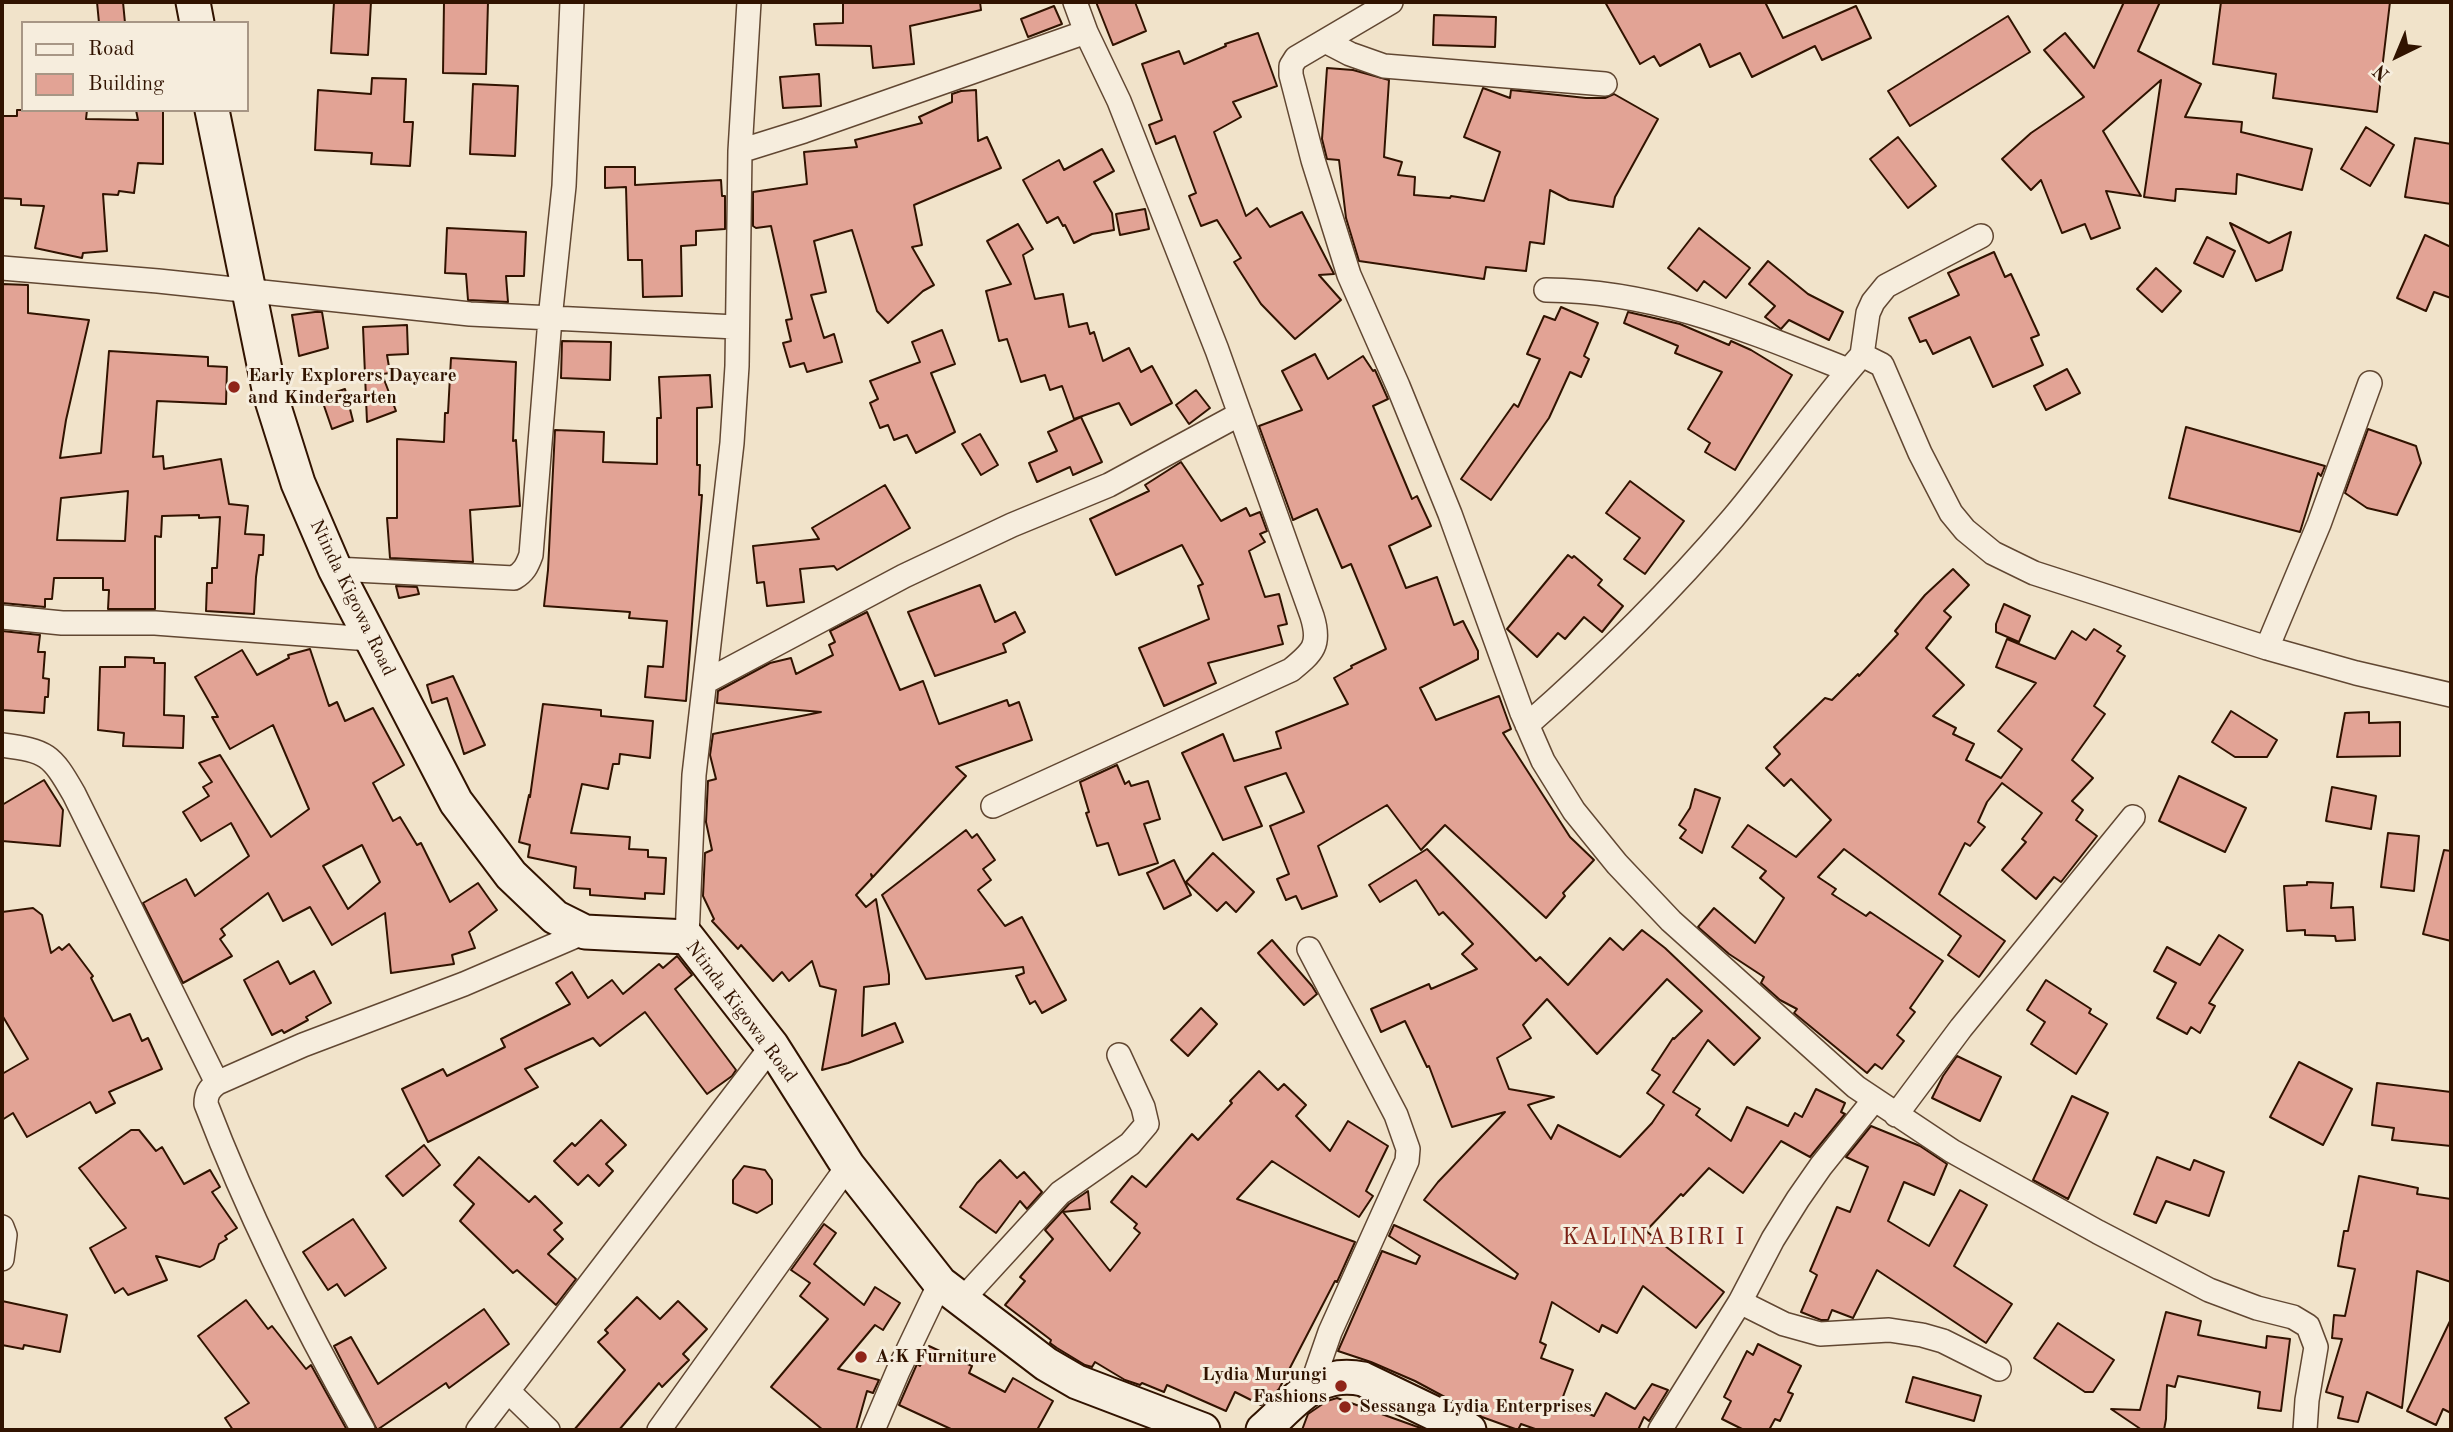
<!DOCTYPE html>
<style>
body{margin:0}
#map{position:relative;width:2453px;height:1432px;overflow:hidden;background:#f1e3ca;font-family:"Old Standard TT",serif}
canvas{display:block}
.frame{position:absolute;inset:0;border:4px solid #311300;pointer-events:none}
.legend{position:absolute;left:21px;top:21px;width:228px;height:91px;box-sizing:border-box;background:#f6eddd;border:2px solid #a79685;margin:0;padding:9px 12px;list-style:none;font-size:21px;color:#311300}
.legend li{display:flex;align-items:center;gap:14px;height:35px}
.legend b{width:35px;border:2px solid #a79685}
.north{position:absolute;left:2362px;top:21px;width:70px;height:70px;-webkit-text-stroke:5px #f6eddd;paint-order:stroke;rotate:223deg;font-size:19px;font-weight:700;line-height:28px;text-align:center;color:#311300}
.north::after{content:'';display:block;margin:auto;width:24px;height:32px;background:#311300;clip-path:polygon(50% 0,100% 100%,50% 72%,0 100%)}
</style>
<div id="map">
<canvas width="2453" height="1432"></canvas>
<div class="frame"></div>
<ul class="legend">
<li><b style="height:9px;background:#f6eddd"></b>Road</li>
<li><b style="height:19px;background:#e2a395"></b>Building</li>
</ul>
<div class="north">N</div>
</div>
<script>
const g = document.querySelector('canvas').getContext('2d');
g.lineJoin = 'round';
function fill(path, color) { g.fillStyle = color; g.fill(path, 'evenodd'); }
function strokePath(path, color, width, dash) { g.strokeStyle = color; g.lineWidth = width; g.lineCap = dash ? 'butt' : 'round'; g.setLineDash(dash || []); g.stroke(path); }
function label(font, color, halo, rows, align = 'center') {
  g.font = font + ' "Old Standard TT",serif'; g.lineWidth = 6; g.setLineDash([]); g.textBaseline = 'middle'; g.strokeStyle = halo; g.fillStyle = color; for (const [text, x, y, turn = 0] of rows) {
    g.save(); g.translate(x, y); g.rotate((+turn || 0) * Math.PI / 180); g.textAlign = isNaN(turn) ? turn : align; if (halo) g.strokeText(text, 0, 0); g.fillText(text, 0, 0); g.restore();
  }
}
const building = new Path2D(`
 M97,2H123L125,23H99Z
 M334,2H371L368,55L331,53Z
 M444,2H488L486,74L443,73Z
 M843,2H980L981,10L910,26L914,64L873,68L871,46L816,45L814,24L843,23Z
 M1096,2H1135L1146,31L1113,45Z
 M1605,2H1765L1783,38L1856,6L1871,38L1822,60L1815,46L1752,77L1740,53L1710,67L1700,44L1660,66L1654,56L1640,64Z
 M2124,2H2160L2138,51L2201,84L2185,117L2242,122L2241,132L2312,149L2302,190L2237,174L2236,194L2182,189H2176L2175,201L2144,197L2161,80L2103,131L2141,196L2106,191L2120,228L2091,239L2085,224L2062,233L2041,180L2031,190L2002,159L2031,133L2084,97L2044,50L2065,33L2094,68Z
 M2221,2H2390L2377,112L2273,98L2276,74L2213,64Z
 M1054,6L1062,24L1028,37L1021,19Z
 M1434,15L1496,17L1495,47L1433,45Z
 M2008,16L2030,52L1910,126L1888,91Z
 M1258,33L1277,86L1233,102L1241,117L1214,132L1246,216L1257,208L1270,227L1302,212L1334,274L1319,275L1341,300L1295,339L1261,304L1234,262L1241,258L1217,220L1201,226L1189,196L1196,193L1175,136L1156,144L1149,125L1162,120L1142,64L1179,51L1184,64L1226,46L1225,44Z
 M1327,68L1353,70L1389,80L1384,157L1402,162L1398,175L1415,177L1414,195L1450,198L1451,196L1484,201L1500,152L1464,137L1483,88L1510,98L1511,90L1586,98H1605L1614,94L1658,119L1615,197L1613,207L1569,200L1550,190L1544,244L1530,242L1526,271L1486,267L1484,279L1359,261L1346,218L1339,160L1327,159L1322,139Z
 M819,74L821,106L783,108L780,77Z
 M372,78L406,79L404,122H413L410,166L371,164L372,153L315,150L318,90L371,94Z
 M473,84L518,86L515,156L470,154Z
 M976,90L978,141L987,137L1001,168L914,205L922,245L912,247L934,285L923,291L888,323L877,311L852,230L814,241L826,292L811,295L824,338L834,334L842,362L807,372L804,363L790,367L783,343L791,341L786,320L792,319L771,226L756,228L753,226V192L807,184L804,152L857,147L855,140L922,123L919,117L952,102V94L961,91Z
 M17,110H87L86,119L138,120L136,110H163V164L138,163L134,193L119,191L118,195L103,194L107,251L83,253L82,258L35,248L44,206L21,205V199L2,198V116H17Z
 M2366,127L2394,145L2370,186L2341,169Z
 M1898,137L1936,186L1908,208L1870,159Z
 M2415,138L2451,144V204L2405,197Z
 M1102,149L1114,171L1094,182L1112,213L1114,230L1092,234L1074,243L1065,225L1063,226L1058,217L1047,223L1023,180L1059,160L1064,170Z
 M605,167H635V185L721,180L722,196H725V229L696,231V245L681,246L682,296L643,297L642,260H628L626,187L605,188Z
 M1145,209L1149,229L1120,235L1116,214Z
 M2230,223L2269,243L2291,232L2282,270L2256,281Z
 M1018,224L1033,249L1023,255L1035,299L1063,294L1069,327L1087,323L1090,334L1094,332L1103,361L1129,348L1141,372L1152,366L1172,403L1131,425L1119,403L1074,419L1062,386L1050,390L1045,375L1021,382L1007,339L999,341L986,291L1011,284L987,241Z
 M447,228L526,232L524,276H506L508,302L468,300L466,274L445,273Z
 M1699,228L1750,268L1726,298L1704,281L1697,291L1668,268Z
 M2425,235L2451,247V298L2434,292L2426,311L2397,298Z
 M2207,237L2235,251L2223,277L2194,263Z
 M1994,252L2005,277L2011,274L2039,335L2031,338L2043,365L1993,387L1970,337L1933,354L1926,340L1920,342L1909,318L1959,295L1948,273Z
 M1768,261L1808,294L1843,312L1829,340L1789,320L1781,329L1765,317L1775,306L1749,284Z
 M2156,268L2181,291L2162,312L2137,289Z
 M2,284L28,285V313L89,320L66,420L60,458L101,453L109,351L208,357V366L227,367L226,404L157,401L153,457L163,456L164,469L221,459L229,504L248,506L245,534L264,535L263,555H259L256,577L254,614L206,611L207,583H212V568H217L220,517L199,518V515L162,516L161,537L155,536V609H108L109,590H103V578H54L52,599H45V607L2,603ZM128,491L125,541L57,540L61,498Z
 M1561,307L1598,323L1584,356L1589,359L1581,377L1570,372L1549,418L1491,500L1461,479L1514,404L1518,407L1540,359L1527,354L1544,316L1555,320Z
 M315,312H322L328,348L299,356L292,315Z
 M1628,312L1680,324L1729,345L1731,341L1751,350L1792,375L1735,470L1705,452L1710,443L1688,429L1722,372L1675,353L1678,346L1624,323Z
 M407,325L408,354L387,355L390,373L382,374L396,411L367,422L363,327Z
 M942,330L955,364L931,373L955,432L916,453L907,435L894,440L888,425L880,428L870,403L878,399L870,381L920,362L912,342Z
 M562,341L611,342L610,380L561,378Z
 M1315,354L1328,379L1363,356L1373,371L1375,370L1388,399L1373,406L1412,499L1417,496L1431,526L1389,546L1406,588L1437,577L1454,625L1463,621L1478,651V659L1420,688L1436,720L1499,696L1511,729L1503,733L1570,837L1594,860L1563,893L1565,896L1546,918L1445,825L1421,850L1387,805L1318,846L1337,896L1302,909L1296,896L1286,900L1277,879L1289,874L1270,826L1304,812L1286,773L1245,787L1262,826L1223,840L1182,753L1223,734L1234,761L1281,748L1276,732L1348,704L1334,678L1352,668L1351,666L1386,649L1351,564L1342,568L1317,509L1293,520L1259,426L1302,410L1282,371Z
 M451,358L516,362L513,441L516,440L520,506L470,510L473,562L390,558L387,518H397V439L444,442L445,413H448Z
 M2067,369L2080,393L2046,410L2034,386Z
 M710,375L712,407L697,408V465H700L699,495H702L686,701L645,697L648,666L663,667L667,621L629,618L630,612L544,606L548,570L555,430L604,432L603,462L657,464V418H661L659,377Z
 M345,389L353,421L332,429L321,397Z
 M1196,390L1210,408L1189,424L1176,405Z
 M1081,417L1102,462L1073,475L1070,467L1037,482L1029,463L1057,451L1048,432Z
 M2186,427L2325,466L2321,476L2318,473L2300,532L2169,498Z
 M2368,429L2416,446L2421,463L2397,515L2367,508L2345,493Z
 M980,434L998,465L981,475L962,444Z
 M1181,462L1221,521L1246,508L1250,516L1260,512L1267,531L1260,534L1265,542L1249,551L1265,597L1279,594L1287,624L1278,626L1283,644L1208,663L1216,683L1164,706L1139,648L1209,619L1198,586L1203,584L1182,545L1116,575L1090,519L1149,491L1145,485Z
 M1630,481L1684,521L1645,574L1624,559L1640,538L1606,513Z
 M885,485L910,528L837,570L834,566L800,569L804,602L767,606L764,582L757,583L753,546L819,539L812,528Z
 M1568,555L1572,558L1574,556L1602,580L1598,585L1623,606L1602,632L1584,617L1565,639L1558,633L1537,657L1507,629Z
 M1953,569L1969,585L1944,611L1951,617L1926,648L1964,685L1933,716L1956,728L1953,734L1974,744L1966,760L2001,778L2022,749L1998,731L2036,683L1996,667L2007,639L2055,659L2072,631L2086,640L2094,629L2121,646L2117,651L2125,656L2094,706L2105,714L2072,760L2093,778L2072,801L2083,810L2076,820L2097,836L2061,882L2054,877L2036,899L2002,870L2026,842L2022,839L2042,813L2002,783L1987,802L1978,822L1985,827L1970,846L1965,843L1939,894L2005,941L1979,977L1948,955L1961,936L1844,849L1818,877L1836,889L1832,894L1866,916L1870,912L1943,961L1910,1008L1915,1012L1897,1035L1904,1041L1882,1069L1875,1064L1867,1073L1794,1013L1797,1009L1780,1000L1761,983L1764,977L1729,954L1698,927L1714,908L1755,943L1784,898L1760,878L1766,871L1732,847L1748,825L1796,857L1831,820L1791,779L1784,786L1766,768L1780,754L1774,747L1825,698L1832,700L1858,674L1859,676L1898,634L1895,631L1925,595Z
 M980,585L995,622L1015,612L1025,632L1003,644L1006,652L935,676L908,612Z
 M396,586L417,587L419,594L399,598Z
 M2004,604L2030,616L2019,642L1996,632V624Z
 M867,612L900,690L923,681L939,724L1007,700L1009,706L1019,702L1032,740L956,767L966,776L873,877L871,874L872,878L856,895L866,907L876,899L889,975V984L864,987L862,1036L895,1023L903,1042L848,1063L822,1070L836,990L820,986L812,961L789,981L782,972L773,981L741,945L738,949L712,921L714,919L703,896L705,853L712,850L706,822L708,781L716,779L710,755L713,734L821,712L717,703L718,691L770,663L791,658L796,674L833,655L829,645L835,642L830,631Z
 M2,631L40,635L38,652H45L43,678L49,679L48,697H45L44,713L2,710Z
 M310,649L329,706L337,702L345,721L373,708L404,765L373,783L393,821L400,817L417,845L421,843L450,902L478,883L497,910L469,932L475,948L452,955L454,964L391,973L385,913L332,945L310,907L283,921L268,893L221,929L225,935L220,939L232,956L183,983L143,903L186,879L195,896L249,856L231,823L201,841L183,812L209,796L203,787L212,782L199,763L220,755L271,837L309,809L273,725L230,749L212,717H218L195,677L242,650L257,675L289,658L288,655ZM362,845L380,882L348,909L323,866Z
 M125,657L154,658V663H165L164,715L184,716L183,748L123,746L124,733L98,730L100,667H125Z
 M453,676L485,745L464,754L447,698L432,703L427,685Z
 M543,704L601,710V716L653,721L650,758L620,754L619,764H613L608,789L582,784L571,833L630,837L629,849L648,850V857L666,858L664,894L645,893V899L590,895V889L574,888L576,867L528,857L530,845L519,842L529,795L530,797Z
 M2231,711L2277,740L2267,757H2235L2212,742Z
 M2369,712V723L2400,722V756L2337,757L2345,713Z
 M1117,765L1125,784L1129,781L1131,786L1148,781L1160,819L1144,824L1158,863L1119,875L1108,843L1097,846L1086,813L1089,812L1080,782Z
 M2179,776L2246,808L2225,852L2159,821Z
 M44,780L63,810L60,846L2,841V805Z
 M2332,787L2376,796L2371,829L2326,821Z
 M1695,789L1720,798L1702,853L1680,838L1686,830L1679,825L1690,808Z
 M966,830L972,838L977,834L995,860L983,869L991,880L978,890L1005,926L1022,917L1066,1000L1042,1013L1035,1001L1030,1004L1016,976L1024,973L1023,967L926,979L882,895Z
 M2388,833L2419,836L2414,891L2381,887Z
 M1427,849L1536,961L1540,957L1568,985L1610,938L1623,950L1642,930L1665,948L1760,1038L1734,1065L1708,1040L1673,1092L1700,1109L1696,1115L1731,1141L1747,1107L1788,1126L1795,1113L1802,1117L1816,1089L1845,1103L1841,1112L1845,1114L1810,1157L1781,1141L1743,1193L1709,1168L1683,1196L1681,1194L1646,1231L1724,1292L1696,1328L1643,1286L1617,1333L1602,1325L1599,1332L1552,1302L1540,1342L1546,1345L1541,1358L1573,1370L1561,1402L1594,1416L1606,1393L1635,1409L1652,1384L1668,1390L1649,1421L1644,1417L1638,1430H1538L1521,1424L1518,1430L1482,1417L1415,1381L1371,1362L1338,1351L1382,1251L1416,1264L1420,1256L1389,1236L1394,1225L1515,1279L1518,1274L1424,1200L1438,1182L1505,1112L1452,1127L1429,1066L1427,1067L1405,1021L1381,1032L1371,1009L1429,984L1431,989L1477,969L1462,954L1473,944L1443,912L1439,915L1416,880L1380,902L1369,885ZM1667,979L1702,1011L1674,1039L1673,1038L1652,1070L1660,1075L1647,1093L1664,1105L1652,1123L1620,1157L1558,1125L1551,1139L1528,1105L1554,1097L1509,1089L1497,1058L1531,1038L1523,1025L1547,999L1597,1054Z
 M2444,850L2451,851V941L2423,934Z
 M1213,853L1254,892L1236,912L1226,902L1217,911L1186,882Z
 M1174,860L1191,895L1164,909L1147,873Z
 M2307,882L2333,883L2331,908L2353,907L2355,940L2336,941L2335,936L2305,935V930L2287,931L2284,886L2307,885Z
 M33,908L42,915L51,953L59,947L62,950L69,944L93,976L91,978L113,1021L130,1014L142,1041L148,1038L162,1069L109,1092L115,1103L96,1113L90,1102L27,1137L13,1113L2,1120V1074L28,1059L2,1015V912Z
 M2219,935L2243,950L2209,1003L2215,1006L2200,1033L2191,1027L2187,1034L2157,1018L2176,983L2154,971L2167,947L2200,965Z
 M1272,940L1312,986L1317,994L1304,1005L1258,953Z
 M677,956L692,975L675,989L736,1070L732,1076L707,1094L645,1012L600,1046L593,1038L525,1069L538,1087L428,1142L402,1089L443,1069L447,1076L505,1047L501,1039L570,1004L556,983L572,972L588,998L612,980L623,994L659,964L663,968Z
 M278,961L290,984L314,971L331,1003L306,1017L308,1020L284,1033L282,1030L272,1035L244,980Z
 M2046,980L2091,1009L2089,1013L2107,1024L2076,1074L2031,1044L2045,1022L2027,1010Z
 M1201,1008L1217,1024L1188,1056L1171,1040Z
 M1957,1056L2001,1077L1980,1121L1932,1098L1943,1076Z
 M2299,1062L2352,1089L2323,1145L2270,1117Z
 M1259,1071L1278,1090L1284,1084L1306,1105L1296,1116L1330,1151L1348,1121L1388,1146L1366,1191L1373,1196L1359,1217L1272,1161L1237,1199L1355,1242L1337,1282L1335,1281L1279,1389L1261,1405L1235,1392L1226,1411L1167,1385L1164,1392L1142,1383L1140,1385L1125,1380L1095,1362L1092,1367L1085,1365L1057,1348L1050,1343L1051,1340L1005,1305L1025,1281L1020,1277L1053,1239L1045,1230L1069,1204L1088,1191L1090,1209L1063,1212L1110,1271L1140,1233L1134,1228L1137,1224L1111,1202L1132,1176L1146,1187L1192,1134L1198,1140L1232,1103L1230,1101Z
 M2377,1083L2451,1092V1146L2392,1140L2394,1128L2372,1125Z
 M2072,1096L2108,1113L2068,1199L2033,1180Z
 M601,1120L626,1145L606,1164L613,1171L599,1186L588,1175L578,1185L554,1161L572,1143L575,1146Z
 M1871,1126L1920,1146L1947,1164L1934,1195L1904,1182L1888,1221L1929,1246L1960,1190L1987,1205L1954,1266L2012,1304L1986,1343L1877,1270L1853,1318L1832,1310L1828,1320H1821L1801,1312L1817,1275L1810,1271L1837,1207L1850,1212L1868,1167L1846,1157Z
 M131,1130H139L156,1151L162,1147L184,1184L210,1170L220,1187L212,1192L237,1228L225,1236L227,1239L219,1244L214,1259L200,1267L156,1256L167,1280L128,1295L123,1288L115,1293L90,1248L126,1228L79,1168Z
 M424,1145L440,1165L403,1196L386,1176Z
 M479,1157L529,1202L535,1196L562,1223L554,1230L563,1239L548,1254L576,1279L556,1305L517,1270L513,1273L460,1221L474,1204L454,1185Z
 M2157,1157L2190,1170L2194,1160L2224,1172L2209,1216L2166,1201L2156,1223L2134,1214Z
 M1000,1160L1017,1178L1024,1172L1042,1192L1027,1209L1020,1201L996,1233L960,1207L977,1183Z
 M744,1166L765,1170L772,1180V1204L757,1213L733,1203V1180Z
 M2359,1176L2418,1188L2417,1194L2451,1199V1282L2417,1271L2402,1408L2367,1392L2358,1422L2338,1418L2343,1397L2326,1392L2342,1339L2332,1338L2334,1315L2345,1316L2355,1269L2338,1266L2344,1231H2348Z
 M353,1219L386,1268L345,1296L337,1284L328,1290L303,1252Z
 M824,1224L836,1233L814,1264L864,1305L875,1287L900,1303L883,1330L875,1325L838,1369L879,1380L873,1393L867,1391L856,1430H823L771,1387L828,1319L800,1296L810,1283L791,1270Z
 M637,1297L660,1319L678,1301L707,1329L683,1354L689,1360L662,1387L659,1383L619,1430H574L625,1370L598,1342L608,1333L605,1330Z
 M246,1300L268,1329L272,1326L306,1369L311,1365L347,1430H233L225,1418L249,1403L198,1336Z
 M2,1301L67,1315L60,1352L24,1345L23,1349L2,1345Z
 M484,1309L509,1344L449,1388L446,1383L377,1430L334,1346L351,1337L378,1384Z
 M2166,1312L2201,1321L2198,1335L2266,1348L2267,1336L2290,1339L2281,1411L2258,1408L2260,1392L2178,1376L2175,1387L2167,1385L2166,1419L2164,1430H2142L2111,1409L2140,1410Z
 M2451,1319V1413L2443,1409L2436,1425L2407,1411Z
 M2058,1323L2114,1360L2093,1392H2085L2034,1358Z
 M1758,1344L1801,1366L1788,1392L1793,1394L1780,1421L1775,1419L1769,1430H1744L1722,1419L1731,1401L1724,1397L1747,1351L1753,1355Z
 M929,1346L972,1366L969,1373L1005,1392L1013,1378L1053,1401L1037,1430H953L899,1405L917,1364L920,1366Z
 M1913,1377L1981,1396L1974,1421L1906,1402Z
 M1337,1398L1415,1426L1421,1428V1430H1302L1308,1414L1327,1401Z`);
const street = new Path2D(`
 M1391,2L1296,58L1291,66V75L1313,160L1349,275L1398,386L1450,514L1522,713L1543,761L1574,811L1617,864L1671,921L1856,1087L1952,1151L2098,1232L2209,1290L2257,1308L2293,1317L2308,1326L2316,1347L2307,1400L2305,1430
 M1325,41L1350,54L1384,66L1605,84
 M740,151L804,131L1086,32
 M1981,236L1886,286L1873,302L1868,313L1862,355L1882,365L1920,453L1951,513L1965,530L1993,553L2034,573L2267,648L2356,673L2451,695
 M2,268L158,281L470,314L736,327
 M1546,290C1657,291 1747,330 1848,370
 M335,569L514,578C524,572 527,566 531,555L550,319L564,186L572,2
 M2,617L62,623H155L370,639
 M2267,648L2319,524L2370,383
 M705,682L904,576L1012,525L1109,485L1240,414
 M1527,725C1600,661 1670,592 1733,518C1778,465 1816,406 1862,355
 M2,745C47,751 51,754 74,794L217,1083
 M993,806L1291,670C1313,652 1321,645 1312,616L1217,350L1119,101L1086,32L1075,2
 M687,937L694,775L732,443L737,366L740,151L749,2
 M1309,949L1396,1115L1408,1149L1407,1161L1330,1332L1311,1387
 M1896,1115L1961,1028L2133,817
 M2,1227L5,1235L2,1259
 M962,1300L1060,1193L1130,1144L1147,1124L1143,1107L1119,1055
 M1740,1302L1784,1324L1820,1334L1889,1330L1922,1335L1943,1341L1999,1369
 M508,1391L548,1430
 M363,1430C304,1326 249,1216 206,1104C206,1094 209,1089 217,1083L303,1045L464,984L585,932
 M478,1430L772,1046
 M659,1430L848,1166
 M873,1430L898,1371L940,1283
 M1660,1430L1740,1302L1773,1239L1798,1199L1821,1166L1874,1100`);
const secondary = new Path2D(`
 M193,2L197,23
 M212,110L270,394L298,483L335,569L456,802L511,875L555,917L585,932L687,937L772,1046L848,1166L940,1283L1046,1364L1077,1382L1203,1430
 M1263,1430C1295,1402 1316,1369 1363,1379L1469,1430`);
const markers = [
 [234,387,7,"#8f2418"],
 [861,1357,7,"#8f2418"],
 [1341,1386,7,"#8f2418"],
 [1345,1407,7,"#8f2418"]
];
const poiNames = [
 ["Early Explorers Daycare",248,376],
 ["and Kindergarten",248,398],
 ["A.K Furniture",875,1357],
 ["Lydia Murungi",1327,1375,"right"],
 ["Fashions",1327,1397,"right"],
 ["Sessanga Lydia Enterprises",1359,1407]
];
const streetNames = [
 ["Ntinda Kigowa Road",352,598,64],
 ["Ntinda Kigowa Road",741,1012,53]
];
const quarterNames = [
 ["KALINABIRI I",1654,1238]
];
fill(building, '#e2a395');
strokePath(building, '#311300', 2);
strokePath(street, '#614732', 26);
strokePath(secondary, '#311300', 37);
strokePath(street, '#f6eddd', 23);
strokePath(secondary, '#f6eddd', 33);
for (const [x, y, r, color] of markers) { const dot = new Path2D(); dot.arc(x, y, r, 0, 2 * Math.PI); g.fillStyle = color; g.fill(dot); strokePath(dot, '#f6eddd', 2.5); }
label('bold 19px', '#311300', '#f6eddd', poiNames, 'left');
label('19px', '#311300', '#f6eddd', streetNames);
g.letterSpacing = '2px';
label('23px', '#7a1f14', '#f6eddd', quarterNames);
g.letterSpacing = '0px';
</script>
